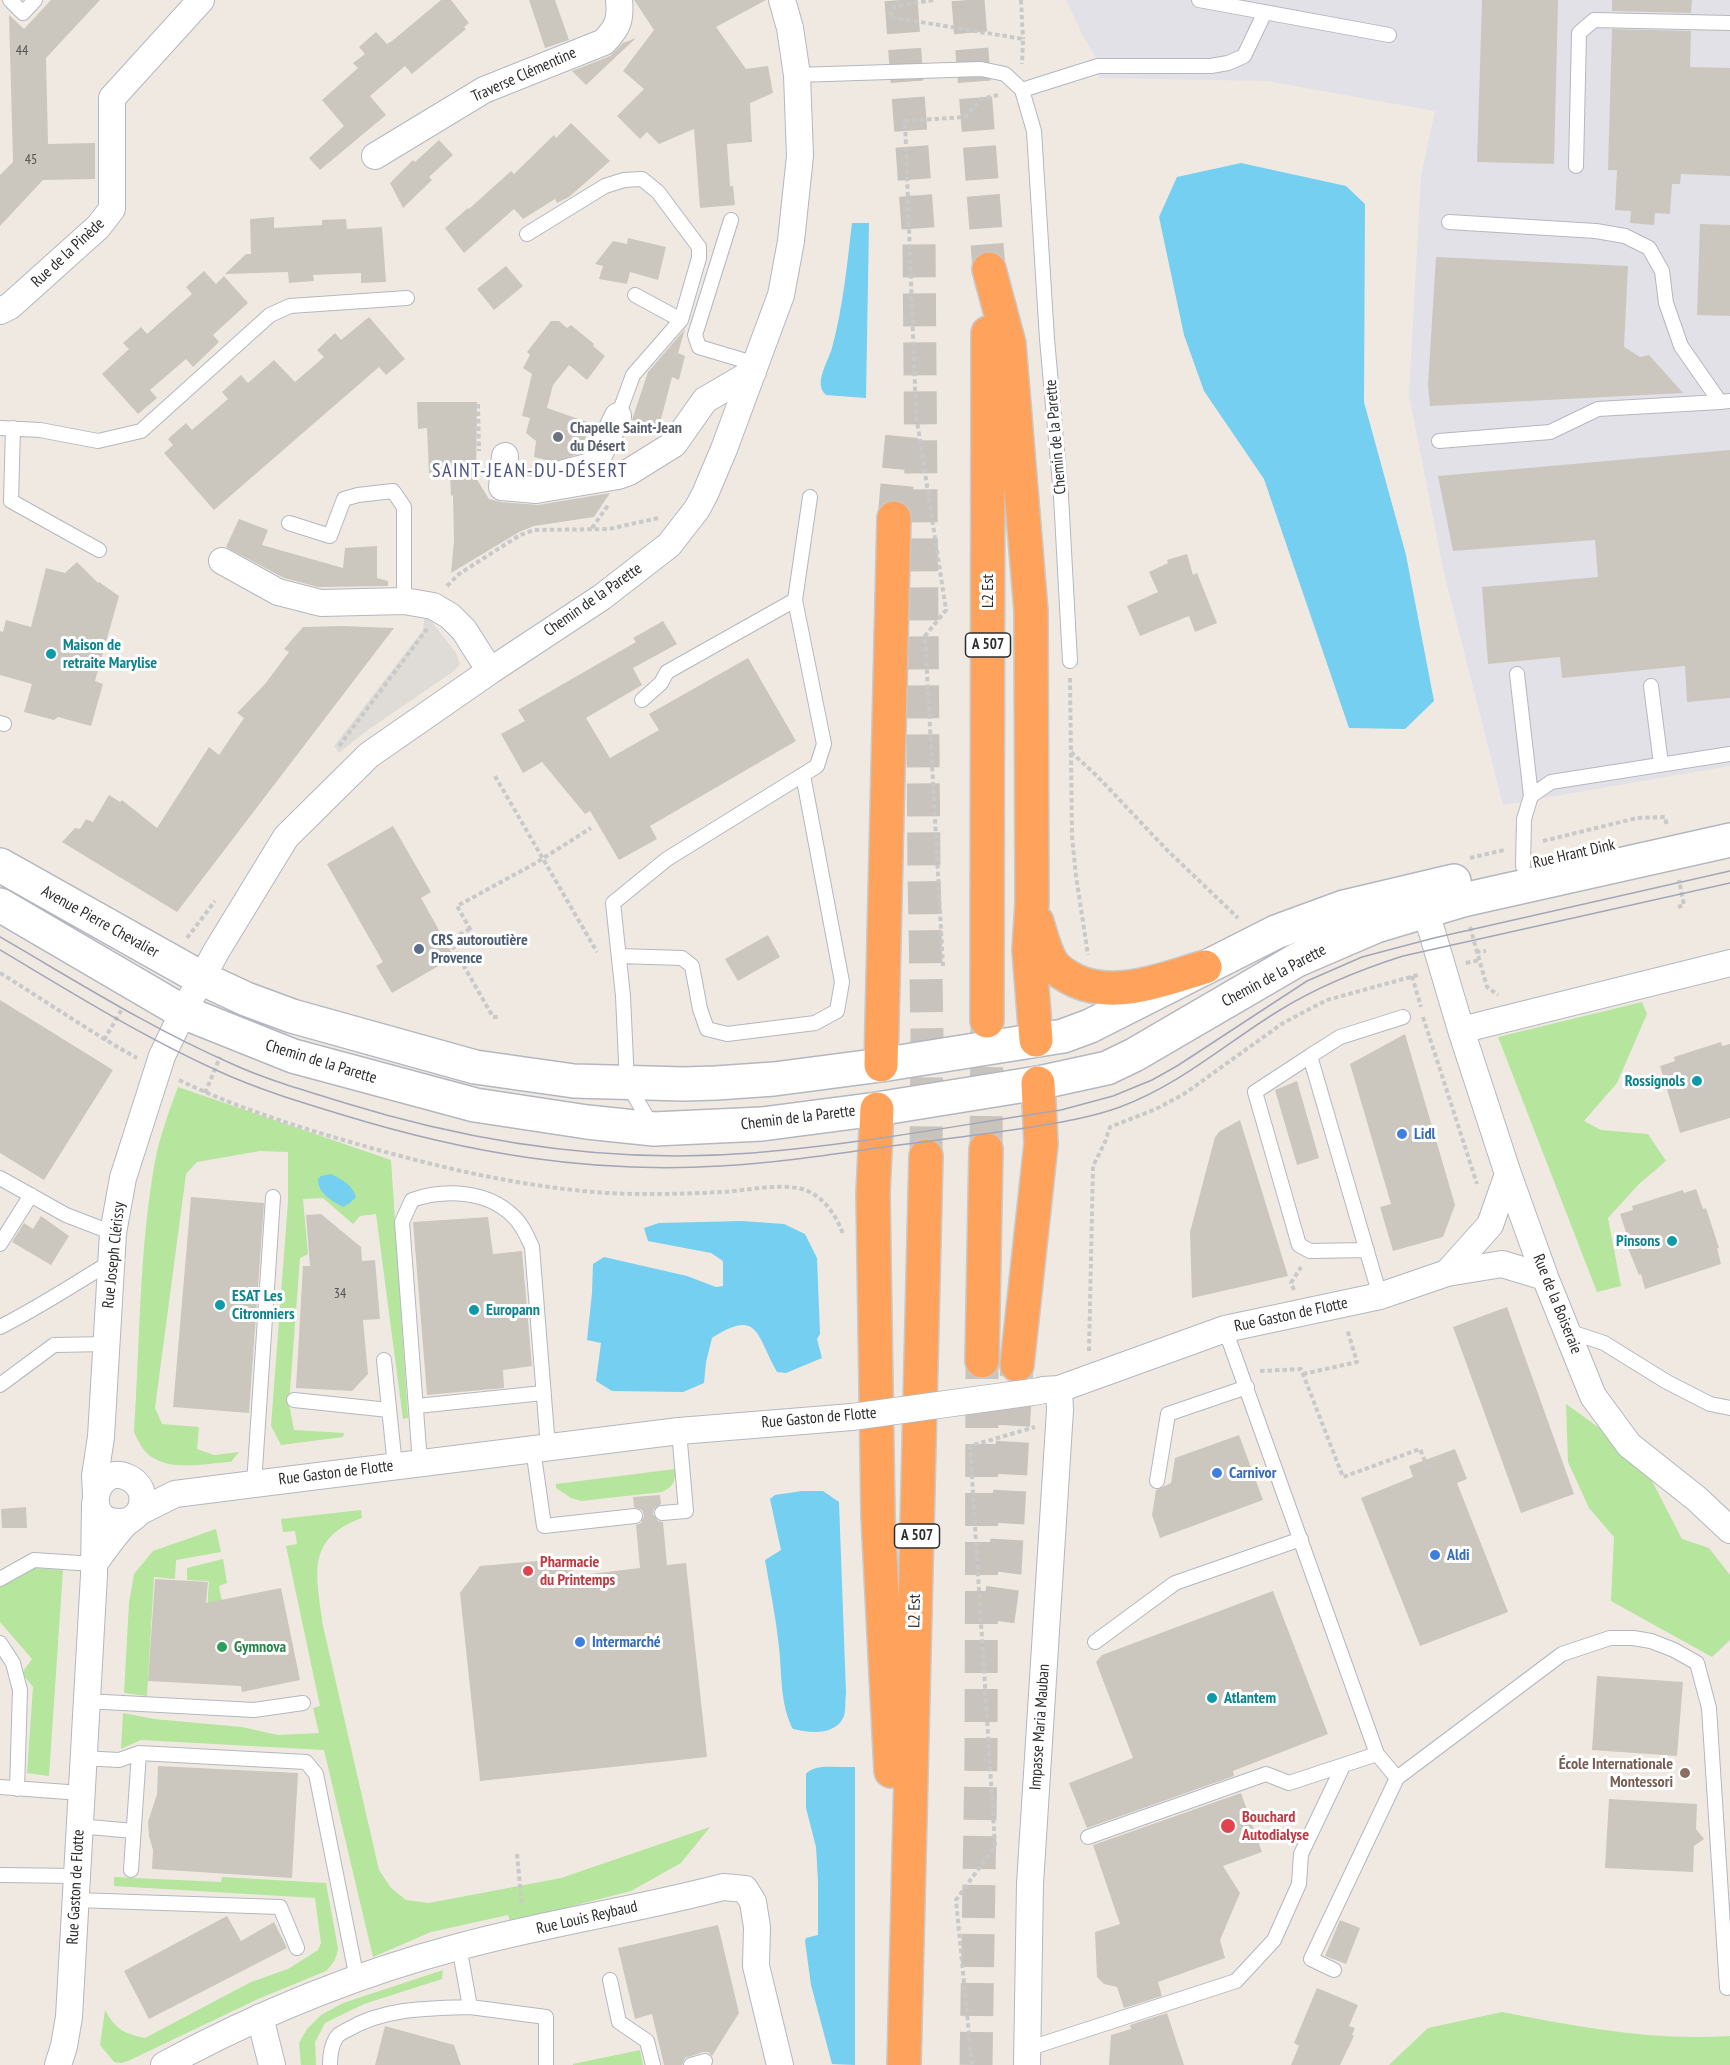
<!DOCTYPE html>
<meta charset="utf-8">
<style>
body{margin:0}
canvas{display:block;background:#efe9e1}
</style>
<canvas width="1730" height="2065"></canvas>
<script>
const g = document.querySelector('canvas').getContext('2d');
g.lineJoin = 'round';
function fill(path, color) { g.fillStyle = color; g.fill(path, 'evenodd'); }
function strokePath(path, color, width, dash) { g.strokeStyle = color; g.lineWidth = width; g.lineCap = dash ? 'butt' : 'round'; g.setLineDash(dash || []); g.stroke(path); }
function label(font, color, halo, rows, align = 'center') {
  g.font = font + ' "PT Sans Narrow",sans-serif'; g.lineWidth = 6; g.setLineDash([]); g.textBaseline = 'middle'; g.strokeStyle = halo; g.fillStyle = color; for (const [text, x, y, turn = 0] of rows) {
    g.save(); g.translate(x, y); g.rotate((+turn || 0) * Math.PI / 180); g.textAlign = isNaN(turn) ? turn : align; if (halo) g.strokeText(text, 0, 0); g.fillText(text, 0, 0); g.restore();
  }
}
const industrial = new Path2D(`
 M1066,0H1730V766L1503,805L1444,573L1409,395L1421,176L1435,111L1267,81L1099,78L1096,58L1082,34Z`);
const green = new Path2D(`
 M1642,1002L1647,1014L1617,1083L1584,1121L1601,1130L1648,1134L1666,1161L1639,1184L1608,1218L1621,1286L1597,1292L1498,1037Z
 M178,1087L391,1160L408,1418L403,1419L376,1214L360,1216L353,1224L323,1198L303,1199L308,1254L300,1258L289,1404L294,1430L344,1433L343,1437L281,1445L271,1426L288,1202V1152L260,1151L197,1162L186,1174L155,1408L162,1424L199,1427L197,1449L214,1455L239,1452L231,1462C206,1463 173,1472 150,1456C143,1451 138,1441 134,1432C140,1342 139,1250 155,1161C160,1136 169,1111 178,1087Z
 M1566,1404L1608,1434L1652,1481L1682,1539L1709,1548L1730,1575V1640L1712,1657L1611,1601L1614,1537L1589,1508L1568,1462Z
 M675,1469C676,1481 673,1487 662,1492L581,1501L571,1498L556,1488V1484Z
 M361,1510L362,1518C304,1539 317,1576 323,1626L379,1870L391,1888L406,1900L429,1903L561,1878L710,1827L681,1863L631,1891L510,1922L508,1915L431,1932L373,1957L324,1750L141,1740L121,1749L123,1713L154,1719L242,1727L278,1735L319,1733L313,1708L320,1706L286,1546L297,1544L295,1531L283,1532L281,1519Z
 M216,1529L221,1552L176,1560L175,1579L154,1577L147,1696L124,1693L129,1603L134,1574L153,1551Z
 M223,1559L227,1583L219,1586L224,1612L207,1611L209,1581L187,1580V1568Z
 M34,1568L63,1570L49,1776L27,1773L33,1687L22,1673L32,1659L0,1622V1585Z
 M114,1877L221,1882L222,1877L326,1883L338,1948C337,1958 333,1964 326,1971L258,1999L128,2061L121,2063L114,2062L100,2045L105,2010C116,2030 123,2033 145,2038L251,1982L288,1969L318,1950L321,1943L315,1898L114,1886Z
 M443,1970L442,1979L364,2004L325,2023L315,2042L316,2065H301L299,2043L307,2029L321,2015L343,2003Z
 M1502,2012C1577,2027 1653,2041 1730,2036V2065H1389L1428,2028Z
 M640,2050L643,2065H573V2064Z`);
const plaza = new Path2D(`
 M425,613L456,653L460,664L454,671L365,732L339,753L334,746L423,630Z`);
const water = new Path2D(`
 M1241,163L1346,186L1365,204L1364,402L1406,555L1434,701L1405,729L1349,728L1264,479L1204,391L1184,335L1159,217L1177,177Z
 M852,223H869L866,398L826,395C813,384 828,362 832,348C843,307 847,265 852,223Z
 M331,1174C342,1180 352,1184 356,1197L350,1203L343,1207C331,1200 318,1194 318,1179L321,1176Z
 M742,1221L784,1224L805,1234L817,1258L820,1334L817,1339L822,1358L786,1373L777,1372C756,1335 759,1308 712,1338L706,1362L704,1383L683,1392L612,1391L596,1381L601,1343L587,1340L592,1293L593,1264L604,1257L687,1276L716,1287L723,1286V1261L711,1253L648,1241L644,1228L659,1223Z
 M802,1491H823L839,1502L846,1693C845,1700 846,1710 844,1716C836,1736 809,1733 793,1729C780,1705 782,1674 779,1647C776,1618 770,1589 765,1560L781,1550L770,1499L775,1495Z
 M839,1767H855V2065L832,2064L811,1985L805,1941L806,1938L818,1935V1881L816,1847L806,1808V1774C814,1765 828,1767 839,1767Z`);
const building = new Path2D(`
 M51,0H100L46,58L48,144L95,143V179L43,180L0,226V175L13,162L9,15L24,29Z
 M441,0H451L469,23L464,27L466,29L412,74L405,66L370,96L386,115L320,170L309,158L344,126L322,100L358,68L353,63L365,54L359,47L376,32L387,44L392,41Z
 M529,0H555L569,40L545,48Z
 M634,0H766L716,27L746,69L768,66L773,93L750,103L752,142L727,144L730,186H733L735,205L700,208L694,129L659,144L647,132L640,139L617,116L644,89L623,71L654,30Z
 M1482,0H1558L1554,164L1477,162Z
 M1612,0H1692L1691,13L1612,11Z
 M1612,29L1691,31L1690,67L1730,68V176L1681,174L1680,184H1672L1670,214L1655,213L1654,225L1630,223L1631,211L1615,210L1617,170H1608Z
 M636,38L586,85L572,71L610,56L623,43Z
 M571,123L610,161L569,197L557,203L555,199L523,219L514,209L464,253L445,228L468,208L469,209L511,171L514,174L554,135L556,138Z
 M439,140L453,155L429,177L432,180L403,208L390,183L413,160L415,162Z
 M274,217V228L322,225V220L346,219L347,229L382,227L386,282L361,283V273L313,275L314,281L289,283L288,272L225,274L246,254H251L250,219Z
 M1700,224L1730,225V316L1697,315Z
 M628,238L666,247L658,280L630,272L627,284L599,279L603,266L595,264L613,241L627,244Z
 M1436,257L1628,266L1624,347L1640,357L1649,355L1683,393L1430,406L1428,385Z
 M506,266L523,286L494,310L477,289Z
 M204,271L216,284L224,276L248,303L213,335L219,342L193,367L186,359L150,390L157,398L138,414L102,374L129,349L123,343L141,327L147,334L192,294L186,287Z
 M369,317L405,359L386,375L379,367L214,510L164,453L173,445L168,439L186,423L192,430L228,399L222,392L241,375L248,383L274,360L295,382L324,357L317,350L335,333L341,340Z
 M551,321H559L567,328L571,325L594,344L593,346L605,356L587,380L569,365L553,385L547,408L590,423L581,453L554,462L534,457L536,441L526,433L530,418L522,416L532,374L523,368L530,355L527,352Z
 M685,329L678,353L685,356L679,380L672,377L659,427L632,420L648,372Z
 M417,402H477L476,478L489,499L501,502L538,505L610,493L594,517L534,526L519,532L451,573L454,541L453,495L451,496L450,472L429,473L427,428L418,429Z
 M1730,450V698L1687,702L1685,666L1562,678L1560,657L1488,664L1482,587L1598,577L1595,540L1453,551L1438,476Z
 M239,519L268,530L262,545L343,568L345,548L377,546V578L388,581V586L318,587L284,578L226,547Z
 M1187,554L1193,575L1197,573L1217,623L1195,632L1189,616L1140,636L1127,606L1158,592L1149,572L1168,563L1167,560Z
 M77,562L98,583L99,582L119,596L95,681L103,684L91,726L58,717L54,720L24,712L32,684L0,675V631L3,632L6,620L31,627L46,568L65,573Z
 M663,621L677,644L633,668L642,685L586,718L610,758L659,730L649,714L748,658L796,741L650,826L657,839L619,860L590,811L585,814L542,762L523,773L501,734L525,721L518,710L636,642L633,638Z
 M341,626L394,628L177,912L62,842L75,828L80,829L86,819L93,822L109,795L120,802L122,800L157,828L209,747L219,755L244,718L237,713L265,684L289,652L284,649L303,627Z
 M393,826L431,892L421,898L454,957L392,993L376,966L383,962L327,864Z
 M768,935L780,957L738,981L725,959Z
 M0,1000L113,1070L44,1180L0,1153Z
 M1405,1034L1455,1205L1443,1237L1393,1251L1380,1207L1391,1204L1350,1064Z
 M1721,1042L1722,1046L1730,1044V1118L1680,1133L1660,1066L1675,1061L1674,1057Z
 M1297,1081L1319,1158L1297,1165L1275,1090Z
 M1240,1120L1288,1276L1192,1298L1190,1232L1215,1137L1220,1131Z
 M1696,1189L1703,1209L1706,1208L1719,1248H1717L1721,1264L1645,1289L1641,1274L1639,1275L1623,1236L1627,1235L1620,1214L1633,1210L1632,1206L1683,1190L1684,1193Z
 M191,1197L264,1203L249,1413L173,1407Z
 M321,1214L361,1247L362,1261L375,1260L380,1319L363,1320L368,1374L352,1391L296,1388L303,1266H310L306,1215Z
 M41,1216L69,1236L51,1265L12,1242L24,1223L33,1229Z
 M488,1217L493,1254L522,1251L532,1366L503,1370L504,1388L427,1395L413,1222Z
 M1507,1307L1574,1494L1521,1513L1453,1327Z
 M1239,1435L1263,1500L1160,1538L1152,1515L1156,1490L1171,1483L1175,1458Z
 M1455,1449L1467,1479L1457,1483L1508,1612L1420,1646L1361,1498L1413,1477L1409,1466Z
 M660,1495L661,1504L654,1509L653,1514L658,1521L663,1522L667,1565L686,1563L707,1757L480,1781L460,1593L480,1566L572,1558L573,1576L640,1568L636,1525L641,1523L644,1516L642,1510L634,1507L633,1497Z
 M26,1507L27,1528H2L1,1509Z
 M155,1579L208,1582L206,1603L281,1588L300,1680L242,1692L241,1686L148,1681Z
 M1273,1591L1328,1734L1233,1771L1234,1776L1087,1828L1069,1783L1133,1758L1096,1662L1102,1655Z
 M1597,1676L1683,1682L1677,1756L1592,1750Z
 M158,1766L298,1773L292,1878L152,1869L153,1850L149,1836L148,1822L157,1794Z
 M1241,1793L1262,1852L1223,1866L1240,1893L1220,1940L1225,1958L1158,1982L1162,1996L1124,2008L1117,1987L1104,1984L1097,1977L1095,1932L1120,1924L1093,1845Z
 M1609,1799L1697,1804L1696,1829L1704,1839L1694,1846L1693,1872L1605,1868Z
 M227,1916L241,1941L274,1922L287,1948L149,2019L124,1971Z
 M1340,1920L1360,1928L1346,1964L1325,1956Z
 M718,1925L739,2013L712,2056L708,2052H703L685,2058L682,2065H664L652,2014L635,2019L618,1948Z
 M1317,1988L1358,2005L1349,2026L1355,2028L1352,2035L1354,2036L1340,2065H1291L1299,2046L1294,2043Z
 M1167,2013L1184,2065H1109L1111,2035L1131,2029L1130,2025Z
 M385,2026L454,2045L461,2065H375Z`);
const highwayTunnel = new Path2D(`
 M901,0L919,242L924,874L927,1032L926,1156
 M968,0L989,269
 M894,518L902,432
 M986,1149L987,1021
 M998,1621L1005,1571L1017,1365
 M976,2065L981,1756L982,1361`);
const path = new Path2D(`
 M933,0L893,7L890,17L1023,39L1022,64
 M1021,0L1023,39
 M478,404L479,451
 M592,528L609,504
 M447,586L459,574L520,535L534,530L609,529L658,518
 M1070,678L1072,836L1076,876L1088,955
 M339,746L427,629
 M1071,752L1098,777L1166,849L1238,918
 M495,776L597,952
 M1543,841L1637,818L1665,817L1667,826
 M1470,858L1504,850
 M1678,907L1684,905L1679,880
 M1470,927L1487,987L1498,995
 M470,929L449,940L493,1017H500
 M187,938L215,901
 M478,943L457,906L534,864L591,828
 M1476,952L1486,951
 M1466,963L1480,960
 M943,966L925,636L946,610L916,414L905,121L965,117L981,99L998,95
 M0,973C46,1001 90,1032 137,1058
 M1412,976L1421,1007
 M1423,1017L1477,1184
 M104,1040L122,1009
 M179,1080C235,1107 294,1126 354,1143C436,1167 521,1187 607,1193C645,1195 683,1194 721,1192C746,1191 776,1183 802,1189C823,1195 836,1215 843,1234
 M205,1093L220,1057
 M1294,1290L1291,1283L1301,1267
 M1089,1351L1093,1166L1105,1142L1110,1127L1156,1109L1184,1094L1283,1023L1327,1000L1418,975
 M1260,1371L1301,1369L1343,1477L1420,1449L1429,1471
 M1303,1374L1357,1362L1347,1329
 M517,1854L522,1907
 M972,2065L956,1900L995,1846L970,1446L1035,1427`);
const lane = new Path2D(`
 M10,0L23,13L35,0
 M1199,0L1389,35
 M797,75L981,69L1005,74L1022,90L1034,131L1047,339L1061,496L1070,661
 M1022,90L1098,66H1211L1228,63L1244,56L1265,12
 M1576,166L1579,33L1594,20L1730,23
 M731,220L695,335L699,347L756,364
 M1449,222L1596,231L1625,236L1649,248L1662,271L1666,303L1681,346L1720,402L1730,401
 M527,234L605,186L624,180L642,179L658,192L699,247V258L681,320L633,375L618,416
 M635,295L681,320
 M0,428L40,430L98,441L141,431L270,315L290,306L407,298
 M13,428L11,501L99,550
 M1439,441L1550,432L1598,409L1720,402
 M289,523L330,536L344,499L358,495L393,491L404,507V601
 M1517,674L1531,796
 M1651,686L1661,764
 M642,700L661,683L667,672L795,600
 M0,723L4,724
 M1523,866L1524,819L1531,796L1551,782L1730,754
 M619,956L682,958L692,966L700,1009L707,1029L727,1034L815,1023L837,1011L842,982L803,775
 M1310,1056L1340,1037L1403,1017
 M652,1126L627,1083L623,996L613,903L667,859L817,766L824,744L795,600L810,497
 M0,1178L66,1215L113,1233
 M0,1244L31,1195
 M1367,1250L1310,1251L1299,1245L1255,1092L1310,1056L1380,1296
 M0,1327C38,1308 74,1284 111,1262
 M1225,1329L1377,1754L1397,1778L1562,1654L1610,1638H1633L1651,1641L1674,1650L1697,1663L1709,1708L1727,1988
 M1568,1331L1604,1343L1667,1382L1710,1404L1730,1408
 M384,1360L395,1466
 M0,1385L54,1345L107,1344
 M294,1400L389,1410
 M417,1406L543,1393
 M533,1449L544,1526L635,1516
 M420,1463L402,1222L412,1200C444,1189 487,1190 513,1216C522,1224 527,1236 532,1247L548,1447
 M1157,1481L1168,1414L1247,1387
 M254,1484L273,1197
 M662,1513L686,1511L679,1431
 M0,1579L34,1560L94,1564
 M1095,1642L1175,1583L1301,1539
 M0,1643L13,1663L20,1690L17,1789
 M85,1701L254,1710L303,1703
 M82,1758L119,1760L139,1753L306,1762L316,1774L357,1979
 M0,1787L81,1793
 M79,1826L133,1831
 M1088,1837L1266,1774L1289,1783L1377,1754
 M131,1870L139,1753
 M0,1875L77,1876
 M76,1900L280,1907L297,1948
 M459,1946L470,2007L546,2017V2065
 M1334,1970L1311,1959L1397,1778
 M610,1980L619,2022L647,2041L653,2065
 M1027,2049L1236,1981L1274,1940L1299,1884L1301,1854L1343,1766
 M330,2065C330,2056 331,2046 336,2038C338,2034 343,2032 347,2030C384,2008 428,2008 470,2007
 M691,2065L705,2061`);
const street = new Path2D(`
 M375,156L484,90L604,42C618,27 621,20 619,0
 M0,311L10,306L98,227L112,209V98L201,0
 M505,456L502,487L536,490L618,476L629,472L674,444L705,400L753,372
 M564,473L594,465L618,416
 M222,561L278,592L321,603L404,601L433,606L450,616L464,630L490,671
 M1421,895L1461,1030L1508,1174L1545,1277L1593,1396L1629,1445L1697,1499L1730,1530
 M1461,1030L1730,963
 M1447,1273L1490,1225L1508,1174
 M1043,1390L1059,1389L1225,1329L1380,1296L1447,1273L1502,1264L1545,1277
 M96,1493L95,1476L101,1437L113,1233L123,1178L162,1056L183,1012L217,950L286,837L369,755L490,671L602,597L669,545L697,509L705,494L724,449L781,295L791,241L800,156L797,75L790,28L782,0
 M139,1512L175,1494L254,1484L679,1431L852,1417
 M94,1564C104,1550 113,1537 125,1524C129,1520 136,1517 139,1512C142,1507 143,1500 142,1494C140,1486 134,1480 127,1477C93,1462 78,1531 128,1521
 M260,2017L272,2065
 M58,2065L64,2046L69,2017L94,1575L95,1504
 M164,2065C256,2015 356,1974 458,1947C545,1923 636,1910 723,1887L745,1889L753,1902L757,1927L756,1966L780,2065
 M1027,2065L1030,1884L1060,1410L1059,1389`);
const secondary = new Path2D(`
 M0,865L201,978L246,999L292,1016L475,1067L574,1081L684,1084L716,1083L774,1079L881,1065L1063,1036L1090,1026L1276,932L1344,907L1454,881
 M0,905L183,1012L293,1056L475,1105L587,1122L654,1129L762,1124L877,1109L1038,1083L1107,1068L1134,1055L1297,960L1376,926L1463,900L1730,840`);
const highway = new Path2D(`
 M989,269L1009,344L1031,611L1032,903L1029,950L1036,1040
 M1037,922C1041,935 1044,949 1051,961C1056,971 1066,976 1076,981C1117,999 1164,979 1205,967
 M987,1021L988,333
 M881,1065L894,518
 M877,1109L873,1193L878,1516L891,1771
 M982,1361L986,1149
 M1017,1365L1041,1144L1038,1083
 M904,2065L926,1156`);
const tram = new Path2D(`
 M0,937C76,981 150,1028 230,1063C267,1080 306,1091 345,1103C478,1144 614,1164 752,1153C856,1145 959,1125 1061,1110L1113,1096L1152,1080L1177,1066L1307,981L1362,957L1434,938L1730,871
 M0,950C71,992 141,1036 216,1070C257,1089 300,1102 343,1115C467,1153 590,1174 720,1166C778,1163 834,1154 891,1146C936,1140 981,1135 1025,1128C1057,1123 1090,1118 1120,1107C1180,1085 1226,1043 1280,1010C1319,986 1359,970 1403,956L1730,883`);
const streetBridge = new Path2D(`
 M852,1417L1040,1391`);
const markers = [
 [558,437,6,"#6b7280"],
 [51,654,6,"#0f9aa8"],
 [419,949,6,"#5c6f8a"],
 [1697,1081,6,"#0f9aa8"],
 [1402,1134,6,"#3f7fe0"],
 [1672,1241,6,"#0f9aa8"],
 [220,1305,6,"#0f9aa8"],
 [474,1310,6,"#0f9aa8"],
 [1217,1473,6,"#3f7fe0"],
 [1435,1555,6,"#3f7fe0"],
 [528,1571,6,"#e0444e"],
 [580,1642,6,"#3f7fe0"],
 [222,1647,6,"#2e9e5b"],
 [1212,1698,6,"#0f9aa8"],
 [1685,1773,6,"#8d6e63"],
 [1228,1826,8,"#e0444e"]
];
const numberNames = [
 ["44",22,51],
 ["45",31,160],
 ["34",340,1294]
];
const shields = [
 [988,645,45],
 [917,1536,45]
];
const shieldNames = [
 ["A 507",988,645],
 ["A 507",917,1536]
];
const streetNames = [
 ["Traverse Clémentine",524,75,-24],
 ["Rue de la Pinède",68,253,-43],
 ["Chemin de la Parette",1056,437,-95],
 ["L2 Est",988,591,-90],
 ["Chemin de la Parette",593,600,-35],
 ["Rue Hrant Dink",1574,854,-13],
 ["Avenue Pierre Chevalier",100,922,29],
 ["Chemin de la Parette",1274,976,-28],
 ["Chemin de la Parette",321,1062,17],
 ["Chemin de la Parette",798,1118,-7],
 ["Rue Joseph Clérissy",114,1255,-84],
 ["Rue de la Boiseraie",1557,1304,68],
 ["Rue Gaston de Flotte",1291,1315,-12],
 ["Rue Gaston de Flotte",819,1418,-5],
 ["Rue Gaston de Flotte",336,1473,-7],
 ["L2 Est",915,1611,-89],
 ["Impasse Maria Mauban",1040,1727,-86],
 ["Rue Gaston de Flotte",76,1887,-87],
 ["Rue Louis Reybaud",587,1918,-13]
];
const worshipNames = [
 ["Chapelle Saint-Jean",570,428],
 ["du Désert",570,446]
];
const cultureNames = [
 ["Maison de",63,645],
 ["retraite Marylise",63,663],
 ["Rossignols",1685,1081,"right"],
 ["Pinsons",1660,1241,"right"],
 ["ESAT Les",232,1296],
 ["Citronniers",232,1314],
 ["Europann",486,1310],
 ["Atlantem",1224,1698]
];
const serviceNames = [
 ["CRS autoroutière",431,940],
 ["Provence",431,958]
];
const shopNames = [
 ["Lidl",1414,1134],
 ["Carnivor",1229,1473],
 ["Aldi",1447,1555],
 ["Intermarché",592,1642]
];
const healthNames = [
 ["Pharmacie",540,1562],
 ["du Printemps",540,1580],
 ["Bouchard",1242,1817],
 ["Autodialyse",1242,1835]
];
const leisureNames = [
 ["Gymnova",234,1647]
];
const educationNames = [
 ["École Internationale",1673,1764],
 ["Montessori",1673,1782]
];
const quarterNames = [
 ["SAINT-JEAN-DU-DÉSERT",530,471]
];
fill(industrial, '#e3e1e8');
fill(green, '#b6e59e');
fill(plaza, '#dfdcd8');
fill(water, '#75cff0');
fill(building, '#cbc7bf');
strokePath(highwayTunnel, '#c8c4bd', 33, [33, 16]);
strokePath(lane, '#b4b7c1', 16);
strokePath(street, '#b4b7c1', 28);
strokePath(secondary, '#b4b7c1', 36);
strokePath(highway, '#c9c9c9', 36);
strokePath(path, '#c9c9c9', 4, [4.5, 3]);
strokePath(lane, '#fff', 14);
strokePath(street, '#fff', 26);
strokePath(secondary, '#fff', 33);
strokePath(highway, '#ffa35c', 33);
strokePath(tram, '#a3a6b8', 1.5);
strokePath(streetBridge, '#b4b7c1', 28, []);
strokePath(streetBridge, '#fff', 26);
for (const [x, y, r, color] of markers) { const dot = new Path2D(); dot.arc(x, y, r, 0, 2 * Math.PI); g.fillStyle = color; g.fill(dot); strokePath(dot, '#fff', 2); }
label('14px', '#555452', null, numberNames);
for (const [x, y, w] of shields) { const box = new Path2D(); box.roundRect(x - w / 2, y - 12, w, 24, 4.5); g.fillStyle = '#fff'; g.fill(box); strokePath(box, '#2e2e2e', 1.5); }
label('bold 15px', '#2e2e2e', null, shieldNames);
label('16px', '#2e2e2e', '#fff', streetNames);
label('bold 16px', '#5b616d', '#fff', worshipNames, 'left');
label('bold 16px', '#0d838f', '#fff', cultureNames, 'left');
label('bold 16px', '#4e5e75', '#fff', serviceNames, 'left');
label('bold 16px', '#366cbe', '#fff', shopNames, 'left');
label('bold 16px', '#be3a42', '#fff', healthNames, 'left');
label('bold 16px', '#27864d', '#fff', leisureNames, 'left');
label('bold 16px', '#785e54', '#fff', educationNames, 'right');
g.letterSpacing = '1.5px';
label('20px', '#4d5680', '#fff', quarterNames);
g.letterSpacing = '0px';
</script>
